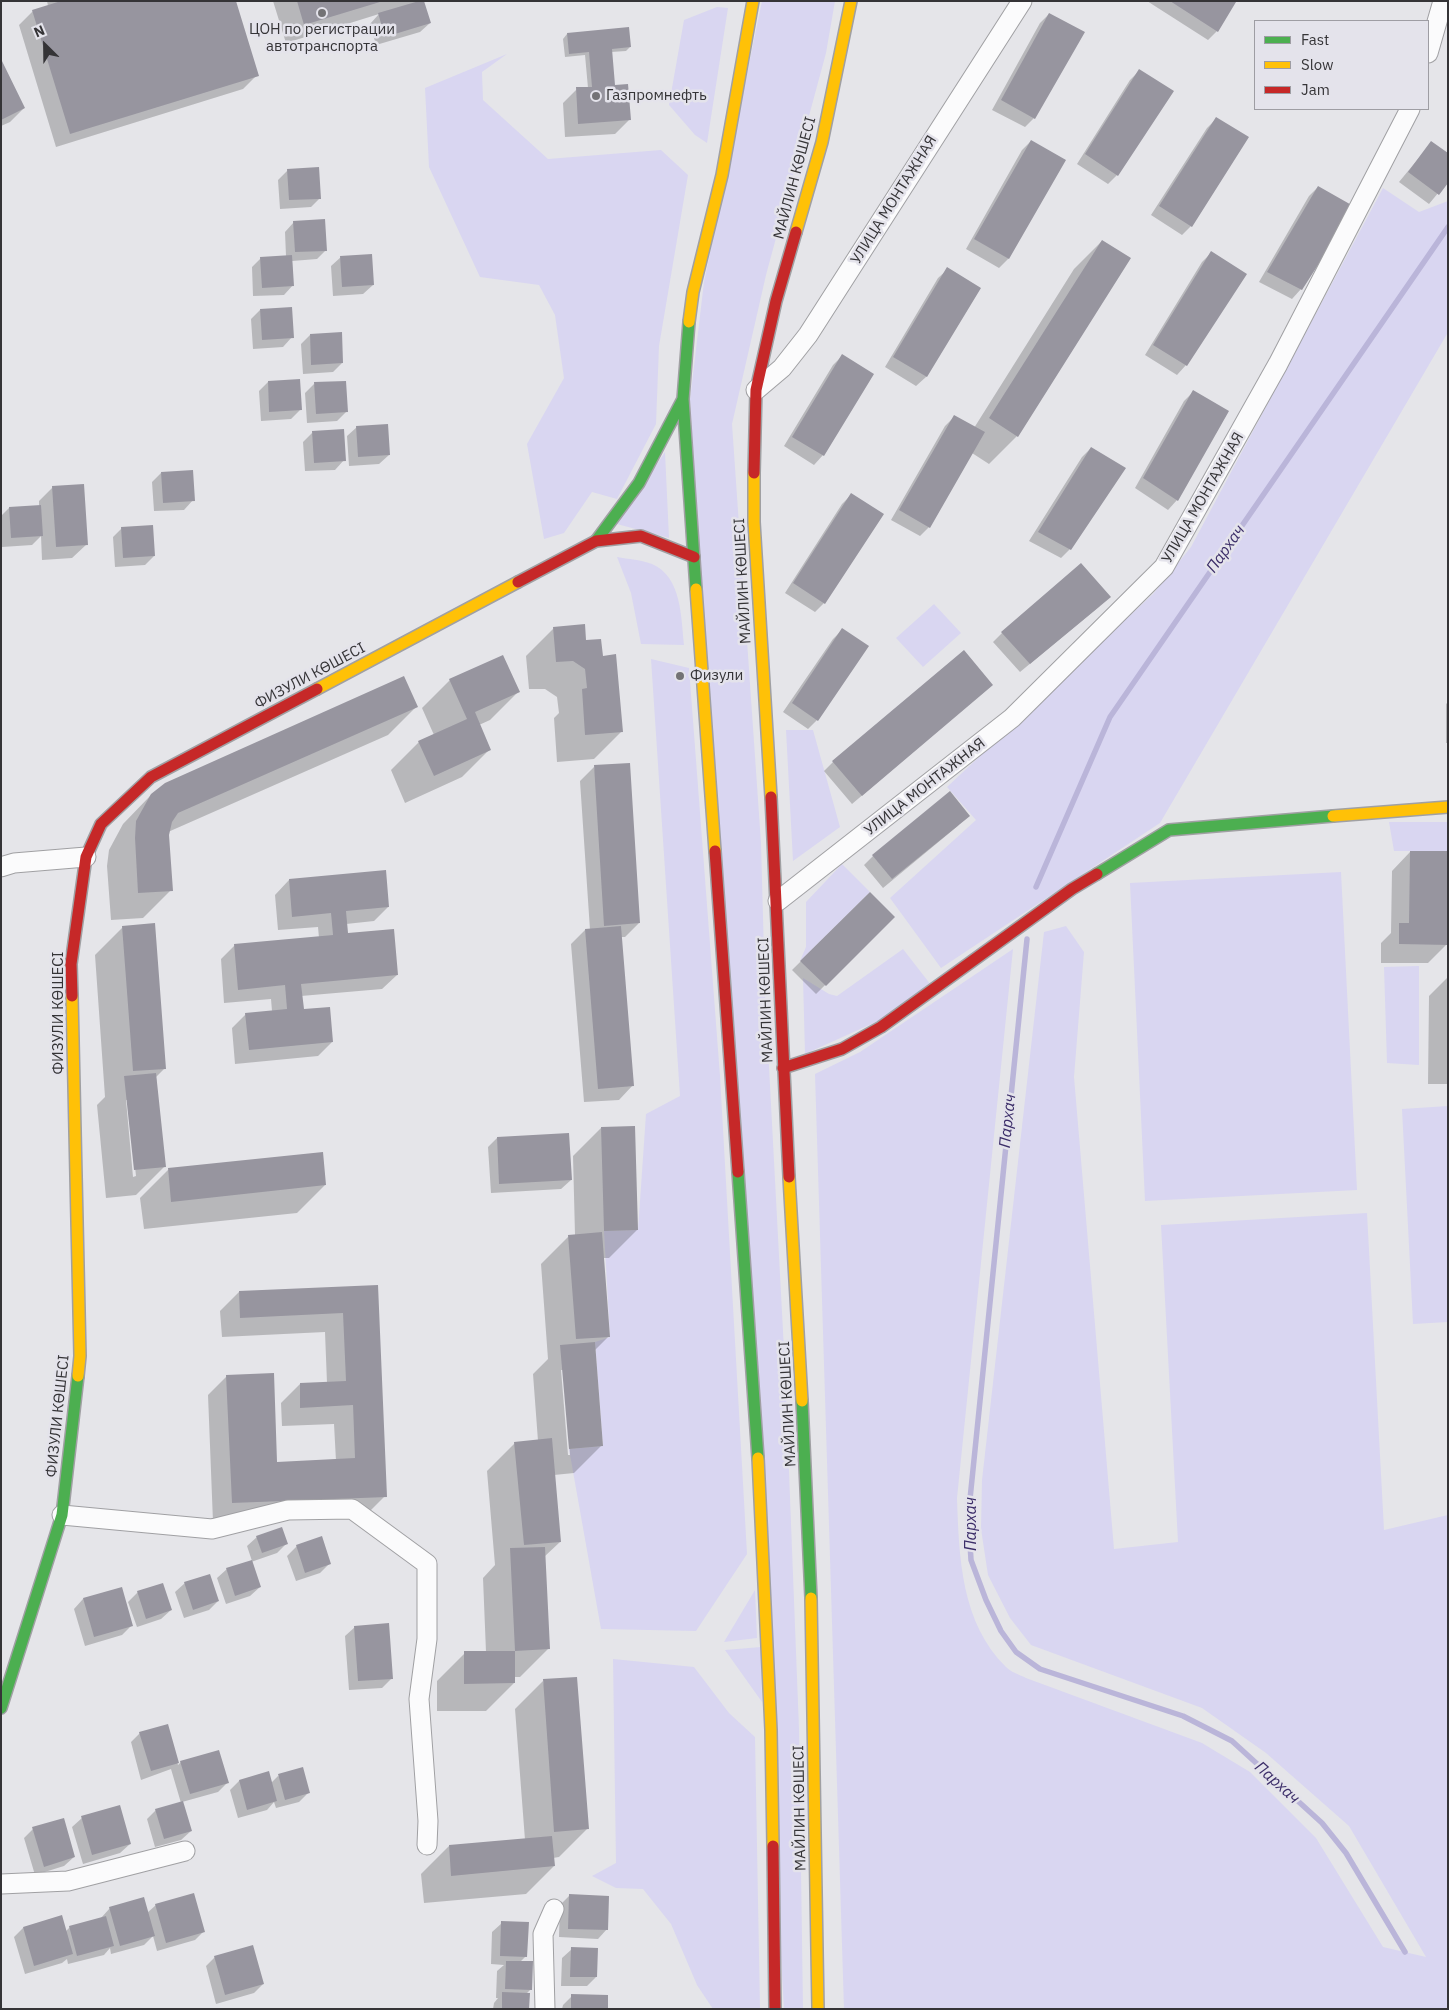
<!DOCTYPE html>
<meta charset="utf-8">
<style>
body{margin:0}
#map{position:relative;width:1449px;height:2010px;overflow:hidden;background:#e5e5e9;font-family:"IBM Plex Sans",sans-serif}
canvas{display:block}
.frame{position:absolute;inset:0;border:2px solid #353437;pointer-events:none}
.legend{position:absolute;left:1254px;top:20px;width:175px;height:90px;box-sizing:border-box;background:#e4e3eb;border:1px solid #9e9da3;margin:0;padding:6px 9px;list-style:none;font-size:15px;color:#353437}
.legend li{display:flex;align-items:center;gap:10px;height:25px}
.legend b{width:25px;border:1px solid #9e9da3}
.north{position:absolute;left:20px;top:20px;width:50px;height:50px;-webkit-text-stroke:4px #e4e3eb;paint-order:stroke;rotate:337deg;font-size:14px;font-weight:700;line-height:20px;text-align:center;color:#353437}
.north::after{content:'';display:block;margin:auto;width:18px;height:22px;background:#353437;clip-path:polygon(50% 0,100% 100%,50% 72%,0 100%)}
</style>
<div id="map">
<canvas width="1449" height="2010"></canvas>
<div class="frame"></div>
<ul class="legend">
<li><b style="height:6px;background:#4caf50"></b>Fast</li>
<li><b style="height:6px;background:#ffc107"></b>Slow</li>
<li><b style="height:6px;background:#c62828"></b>Jam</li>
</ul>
<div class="north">N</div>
</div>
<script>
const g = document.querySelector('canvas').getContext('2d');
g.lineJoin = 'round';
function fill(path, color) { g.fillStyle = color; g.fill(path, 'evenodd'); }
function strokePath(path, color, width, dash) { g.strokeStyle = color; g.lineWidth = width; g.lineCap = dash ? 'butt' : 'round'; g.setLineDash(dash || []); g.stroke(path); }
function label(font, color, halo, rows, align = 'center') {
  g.font = font + ' "IBM Plex Sans",sans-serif'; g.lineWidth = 5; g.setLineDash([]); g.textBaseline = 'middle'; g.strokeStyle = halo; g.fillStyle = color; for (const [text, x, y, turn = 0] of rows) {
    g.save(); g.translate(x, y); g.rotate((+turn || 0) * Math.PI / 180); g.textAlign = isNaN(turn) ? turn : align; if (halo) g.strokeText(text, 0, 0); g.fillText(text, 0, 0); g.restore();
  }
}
const green = new Path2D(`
 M762,1H835L826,53L766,275L732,424L761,843L765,991L785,1369L799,1729L803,2009H784L690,400L704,282Z
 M717,7L728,8L707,143L695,135L669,105L684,20Z
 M507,54L482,72L483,100L548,159L661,150L688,175L659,346L656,424L617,499L592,492L564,533L544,539L527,444L564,378L555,315L539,285L480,277L429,167L425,88Z
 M1383,188L1419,212L1448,201L1447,334L1160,823L941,968L890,898L976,820L947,787L1153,594L1191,547Z
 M665,452L669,538L617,524Z
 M617,557C628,559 642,560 652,564C682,577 681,618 684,645L641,644L631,593Z
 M934,604L961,633L923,667L896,638Z
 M651,659L689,668L720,1076L747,1554L696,1631L601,1629L569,1449L603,1446L595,1342L610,1337L604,1231L638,1230L646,1114L680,1096Z
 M786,730H813L840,827L793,861Z
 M1389,822H1448V851H1394Z
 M842,864L870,892L800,961L806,947V902Z
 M1341,872L1357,1190L1145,1201L1130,883Z
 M1066,926L1084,952L1074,1077L1114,1549L1178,1542L1161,1225L1367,1213L1384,1530L1448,1515V2009H844L815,1074L860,1052L1013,949L957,1498C959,1557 961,1623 1006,1667C1011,1672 1020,1675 1026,1678L1202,1743L1250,1772L1316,1838L1383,1947L1426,1957L1349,1826L1266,1753L1202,1708L1031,1645L1010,1618L988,1575L981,1529L982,1480L1044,932Z
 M903,949L931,985L878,1021L805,1054L803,978L829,994L837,996Z
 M1419,966V1065L1387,1063L1384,967Z
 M1448,1106V1322L1413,1324L1402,1109Z
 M755,1590L757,1638L724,1642Z
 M761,1647L762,1702L725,1650Z
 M613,1659L694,1667L729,1713L755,1737L760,2009H713L697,1985L671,1924L643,1889L616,1888L592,1876L616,1863Z`);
const shadow = new Path2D(`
 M47,1H234L257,75L243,89L56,147L19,25L33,11L48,6Z
 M273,1H420L430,23L420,32L376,45L370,24L379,14L286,43Z
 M1147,1H1233L1217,31L1208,40Z
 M1049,14L1034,118L1025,127L992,110L1040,23Z
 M567,34L630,47L626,51L611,52L614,84L629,120L615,134L565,137L563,103L577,89L588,88L585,55L565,57L563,39Z
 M1,62L24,108L10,122L1,126Z
 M1139,71L1117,175L1108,184L1077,164L1130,80Z
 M1216,119L1191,226L1182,235L1151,215L1207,128Z
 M1031,141L1065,160L1008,259L999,268L966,249L1022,150Z
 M1432,142L1448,181L1429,204L1399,182Z
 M288,170L320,198L311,207L280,209L278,180Z
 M1318,187L1301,289L1292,299L1259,282L1309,196Z
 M294,222L326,250L317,259L292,261L293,285L284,295L253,296L252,267L261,258L286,256L285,232Z
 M1102,241L1017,436L989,464L972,453L929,527L920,536L891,520L945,426L954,417L974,428L1074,269Z
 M1211,253L1186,365L1177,375L1145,355L1202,262Z
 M341,257L373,285L363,294L333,296L331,266Z
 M948,269L979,288L926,377L916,386L885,367L938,278Z
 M260,310L292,337L283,347L253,349L251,319Z
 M310,335L342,363L333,372L303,374L301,344Z
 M842,356L823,455L814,465L784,446L833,365Z
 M268,382L300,410L291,419L261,421L259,391Z
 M314,384L347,411L337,421L307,423L305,393Z
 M1193,392L1228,412L1177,500L1168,510L1135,488L1184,401Z
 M357,427L389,455L379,464L349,466L347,436Z
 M312,433L344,460L335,470L305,471L303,442Z
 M1091,448L1070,549L1061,558L1029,541L1082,457Z
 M161,473L193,500L184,510L154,511L152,482Z
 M53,487L87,544L72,558L42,560L41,536L32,545L2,547L1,516L9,508L39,506V501Z
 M852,494L824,603L815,612L785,593L842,504Z
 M122,528L154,556L145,565L115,567L113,537Z
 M1100,606L1020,672L993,642L1002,633Z
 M554,628L585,642L601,657L622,731L594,759L557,762L554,718L559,713L557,697L545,689H529L526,656Z
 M843,629L817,720L808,729L783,712L833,639Z
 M502,657L518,692L490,720L479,725L490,749L462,777L405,803L391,770L419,742L434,735L422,708L450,680Z
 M992,685L852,804L824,771L833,762Z
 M1448,702V743H1446V704Z
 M416,707L388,735L168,832L171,890L143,918L111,920L107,866L109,850L123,824L151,795Z
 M594,767L639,923L625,937H621L633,1085L619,1100L584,1102L571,944L585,930H590L580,781Z
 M959,825L883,888L864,865L873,856Z
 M1410,852L1447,944L1428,963H1381V943L1391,933L1392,871Z
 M385,872L388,907L374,921L346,924L347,935L397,975L382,989L301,996L303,1011L332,1042L318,1056L235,1064L232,1028L246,1014L272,1011L271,999L224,1003L221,959L235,945L319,938L318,927L278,930L275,895L289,880Z
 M870,893L894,917L816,994L792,970Z
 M123,927L165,1068L156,1077L164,1167L136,1195L106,1198L97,1105L105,1097L95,955ZM126,1100H128L136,1176L133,1177Z
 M1448,977V1084H1428L1429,996Z
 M601,1128L637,1230L609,1258H603L609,1336L594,1351L602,1445L574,1473L554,1475L560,1542L544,1557L548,1649L520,1677H514V1683L486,1711H437V1681L465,1653L486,1652L483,1578L495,1565L487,1471L515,1443L538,1441L533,1374L548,1359L541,1264L569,1236L575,1235L573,1156ZM561,1370H564L570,1455H568Z
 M497,1138L571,1180L561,1189L491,1193L488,1147Z
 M321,1153L325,1185L297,1213L144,1229L140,1198L168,1170Z
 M376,1286L385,1496L366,1515L213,1522L208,1395L227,1376L276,1464L336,1461L334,1424L282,1426L281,1403L300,1384L327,1383L325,1332L222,1337L220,1311L239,1292Z
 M257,1537L286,1544L277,1553L251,1562L260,1587L250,1596L226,1604L217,1578L227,1569L252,1561L247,1546Z
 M297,1546L330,1563L320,1573L296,1581L287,1556Z
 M185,1583L218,1601L209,1610L184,1618L175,1592Z
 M121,1589L131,1626L122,1635L85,1646L74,1609L83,1599Z
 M138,1592L171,1610L161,1619L137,1627L128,1602Z
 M355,1627L392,1678L382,1688L349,1690L345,1636Z
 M543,1681L587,1829L559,1857L553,1858L554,1866L526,1894L424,1903L421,1874L449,1846L525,1840L515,1709Z
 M167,1726L178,1765L181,1762L227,1783L218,1792L182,1802L191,1831L181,1840L155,1847L147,1819L156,1810L181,1803L171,1769L141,1780L131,1742L140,1733Z
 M268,1773L271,1783L278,1776L309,1792L299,1802L276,1808L274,1802L267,1810L238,1818L230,1790L239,1781Z
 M82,1818L130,1844L120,1853L83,1864L72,1827Z
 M33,1829L74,1857L64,1866L35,1875L24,1838Z
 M569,1896L607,1929L598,1939L559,1937L560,1905Z
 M156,1905L204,1931L195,1940L157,1951L153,1936L144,1945L111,1954L110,1948L104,1955L68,1964L67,1959L62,1963L25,1974L14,1937L23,1928L65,1932L70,1927L101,1918L110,1908L147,1913Z
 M502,1923L526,1956L520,1962L531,1989L526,1994L528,2009H493L494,2003L498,1998H496L497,1971L504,1965L491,1964L492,1932Z
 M572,1949L596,1977L587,1986H561L562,1958Z
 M215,1957L263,1984L254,1993L216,2004L206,1966Z
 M572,1996L607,2009H562L563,2005Z`);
const stream = new Path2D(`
 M1036,887L1110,717L1448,227
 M1027,939L970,1499L969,1526L971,1560L986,1600L1001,1631L1016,1652L1040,1669L1183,1716L1232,1741L1322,1823L1346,1853L1405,1952`);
const building = new Path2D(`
 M61,1H236L259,76L70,134L32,10Z
 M297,1H380V2L304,25Z
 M419,1H424L431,23L385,37L378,13Z
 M1170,1H1235L1236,2L1218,32Z
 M1049,13L1085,32L1035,119L1001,100Z
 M629,27L631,47L612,49L615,85L628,84L631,120L578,124L576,87H592L589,52L569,54L567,33Z
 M1,59L25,108L1,120Z
 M1139,69L1174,91L1118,176L1085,154Z
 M1216,117L1249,137L1192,227L1159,206Z
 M1031,140L1066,160L1009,259L974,239Z
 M1431,141L1448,153V183L1439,195L1408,172Z
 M319,167L321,199L289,200L287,169Z
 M1318,186L1355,207L1302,290L1267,272Z
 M325,219L327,251L295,252L293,221Z
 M1102,240L1131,258L1018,437L989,418Z
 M1211,251L1247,274L1187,366L1153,345Z
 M372,254L374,285L342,287L340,256Z
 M292,255L294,286L262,288L260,257Z
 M947,267L981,288L927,377L893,357Z
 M292,307L294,338L262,340L260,309Z
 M342,332L343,363L311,365L310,334Z
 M842,354L874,374L824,456L792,437Z
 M300,379L302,410L269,412L268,381Z
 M346,381L348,412L316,414L314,382Z
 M1193,390L1229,411L1178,501L1143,478Z
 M954,415L985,432L930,528L899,510Z
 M388,424L390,455L358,457L356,426Z
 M344,429L346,461L314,463L312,431Z
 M1091,447L1126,468L1071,550L1038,532Z
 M193,470L195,501L163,503L161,472Z
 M84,484L88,545L56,547L52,486Z
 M851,493L884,514L825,604L793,583Z
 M41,505L43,536L11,538L9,507Z
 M153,525L155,556L123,558L121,527Z
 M1081,563L1111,597L1030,664L1001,632Z
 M585,624L586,640L601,639L603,656L616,654L623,732L585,735L582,689L587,688L585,669L573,661L556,662L553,627Z
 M842,628L869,646L818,721L792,703Z
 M964,650L993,685L862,796L832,761Z
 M503,655L520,692L475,712L491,750L434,776L418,741L467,719L449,679Z
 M404,676L418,707L178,813L172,822L169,835L173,891L138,893L135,838L136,821L151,794L165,783Z
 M630,763L640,923L604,926L594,765Z
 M950,791L970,816L892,879L872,855Z
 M1410,851H1448V945L1399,944V923H1409Z
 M386,870L389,907L346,911L348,933L394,929L398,975L301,984L304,1009L330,1007L333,1042L249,1050L245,1013L287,1009L285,985L238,990L234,944L333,935L331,913L292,917L289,879Z
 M870,892L895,917L826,986L800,961Z
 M155,923L166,1069L133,1071L122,926Z
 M621,926L634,1086L598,1089L585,929Z
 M156,1073L166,1167L134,1170L124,1076Z
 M635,1126L638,1230L604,1231L601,1127Z
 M569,1133L572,1180L499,1184L497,1137Z
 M323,1152L326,1185L171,1202L168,1168Z
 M602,1232L610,1337L576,1339L568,1235Z
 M378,1285L387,1497L232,1503L226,1375L274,1373L277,1462L355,1458L353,1405L300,1408V1383L346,1381L343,1313L240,1318L239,1291Z
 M595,1342L603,1446L569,1449L560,1345Z
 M552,1438L561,1542L524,1545L514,1442Z
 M282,1527L288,1544L262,1553L256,1536Z
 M322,1536L331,1564L305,1573L296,1545Z
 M545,1547L550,1649L515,1651V1683L464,1684V1651H515L510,1548Z
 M252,1560L261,1587L235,1596L226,1568Z
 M210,1574L219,1601L193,1610L184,1582Z
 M163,1583L172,1610L146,1619L137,1591Z
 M122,1587L133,1626L94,1637L83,1598Z
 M389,1623L393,1679L358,1681L354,1626Z
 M577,1677L589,1829L554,1832L543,1679Z
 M168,1724L179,1763L151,1771L139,1732Z
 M219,1750L229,1783L190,1794L180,1761Z
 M303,1767L310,1793L285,1800L278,1774Z
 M269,1771L277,1801L247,1810L239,1780Z
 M183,1801L192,1831L164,1839L155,1809Z
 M120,1805L131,1844L92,1855L81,1816Z
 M64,1818L75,1857L44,1867L32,1827Z
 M552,1836L555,1866L451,1876L449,1845Z
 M194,1893L205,1932L166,1943L155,1904Z
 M569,1894L609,1896L608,1930L568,1929Z
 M144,1897L155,1936L120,1946L109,1907Z
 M62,1915L73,1954L34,1966L23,1927Z
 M106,1916L114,1946L77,1956L69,1926Z
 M501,1921L529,1922L527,1957L500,1956Z
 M253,1945L264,1984L225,1995L214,1956Z
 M571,1947L598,1948L597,1977H570Z
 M506,1961H533L532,1990L505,1989Z
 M502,1992L530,1993L529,2009H502Z
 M571,1994L608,1995V2009H571Z`);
const street = new Path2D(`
 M1428,53L1443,1
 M756,390L782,368L808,335L1022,1
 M1,867L14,863L86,857
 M778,901L1012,718L1164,567L1278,364L1410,109
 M62,1515L212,1529L288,1510L352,1509L427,1564V1639L419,1699L428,1821L427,1845
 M1,1884L68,1881L185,1851
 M545,2009L543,1934L554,1909`);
const fast = new Path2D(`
 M689,322L683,399L696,589
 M596,541L639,483L683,399
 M1097,874L1169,830L1333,816
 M738,1172L758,1458
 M802,1401L811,1598
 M1,1708L62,1515L78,1376`);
const slow = new Path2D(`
 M796,232L822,142L851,1
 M689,322L693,292L722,175L753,1
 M754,473V522L771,797
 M696,589L715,851
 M317,689L518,582
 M1333,816L1448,807
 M72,996L80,1356L78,1376
 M789,1177L802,1401
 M758,1458L771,1730L773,1846
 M811,1598L818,2009`);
const jam = new Path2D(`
 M754,473L756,390L776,301L796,232
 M518,582L596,541L641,536L694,557
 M771,797L789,1177
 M715,851L738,1172
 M72,996L71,964L86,857L101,824L151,777L317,689
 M783,1068L842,1049L881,1027L1072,889L1097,874
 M773,1846L775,2009`);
const markers = [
 [322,13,5,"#737275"],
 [596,96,5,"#737275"],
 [680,676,5,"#737275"]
];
const poiNames = [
 ["ЦОН по регистрации",322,30,"center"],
 ["автотранспорта",322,47,"center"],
 ["Газпромнефть",606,96],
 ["Физули",690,676]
];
const streetNames = [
 ["МАЙЛИН КӨШЕСІ",795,178,-75],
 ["УЛИЦА МОНТАЖНАЯ",894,200,-58],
 ["УЛИЦА МОНТАЖНАЯ",1203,498,-60],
 ["МАЙЛИН КӨШЕСІ",743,581,-93],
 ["ФИЗУЛИ КӨШЕСІ",310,676,-28],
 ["УЛИЦА МОНТАЖНАЯ",925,787,-38],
 ["МАЙЛИН КӨШЕСІ",766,1000,-92],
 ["ФИЗУЛИ КӨШЕСІ",59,1013,-90],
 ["МАЙЛИН КӨШЕСІ",788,1404,-93],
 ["ФИЗУЛИ КӨШЕСІ",58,1416,-84],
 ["МАЙЛИН КӨШЕСІ",800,1808,-91]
];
const waterNames = [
 ["Пархач",1226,549,-55],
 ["Пархач",1008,1121,-84],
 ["Пархач",971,1524,-90],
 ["Пархач",1277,1783,42]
];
fill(green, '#d9d6f1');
fill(shadow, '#0003');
strokePath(stream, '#bab5d9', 5.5);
fill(building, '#97959f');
strokePath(street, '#a0a0a3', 21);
strokePath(fast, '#a0a0a3', 14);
strokePath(slow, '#a0a0a3', 14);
strokePath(jam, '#a0a0a3', 14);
strokePath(street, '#fbfbfc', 19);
strokePath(fast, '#4caf50', 11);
strokePath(slow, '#ffc107', 11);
strokePath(jam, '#c62828', 11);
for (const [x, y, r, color] of markers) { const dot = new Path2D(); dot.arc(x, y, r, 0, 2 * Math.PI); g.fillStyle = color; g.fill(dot); strokePath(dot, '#e4e3eb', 2); }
label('15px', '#353437', '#e4e3eb', poiNames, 'left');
label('15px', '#353437', '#e4e3eb', streetNames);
label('italic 16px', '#3c2e69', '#e4e3eb', waterNames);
</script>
